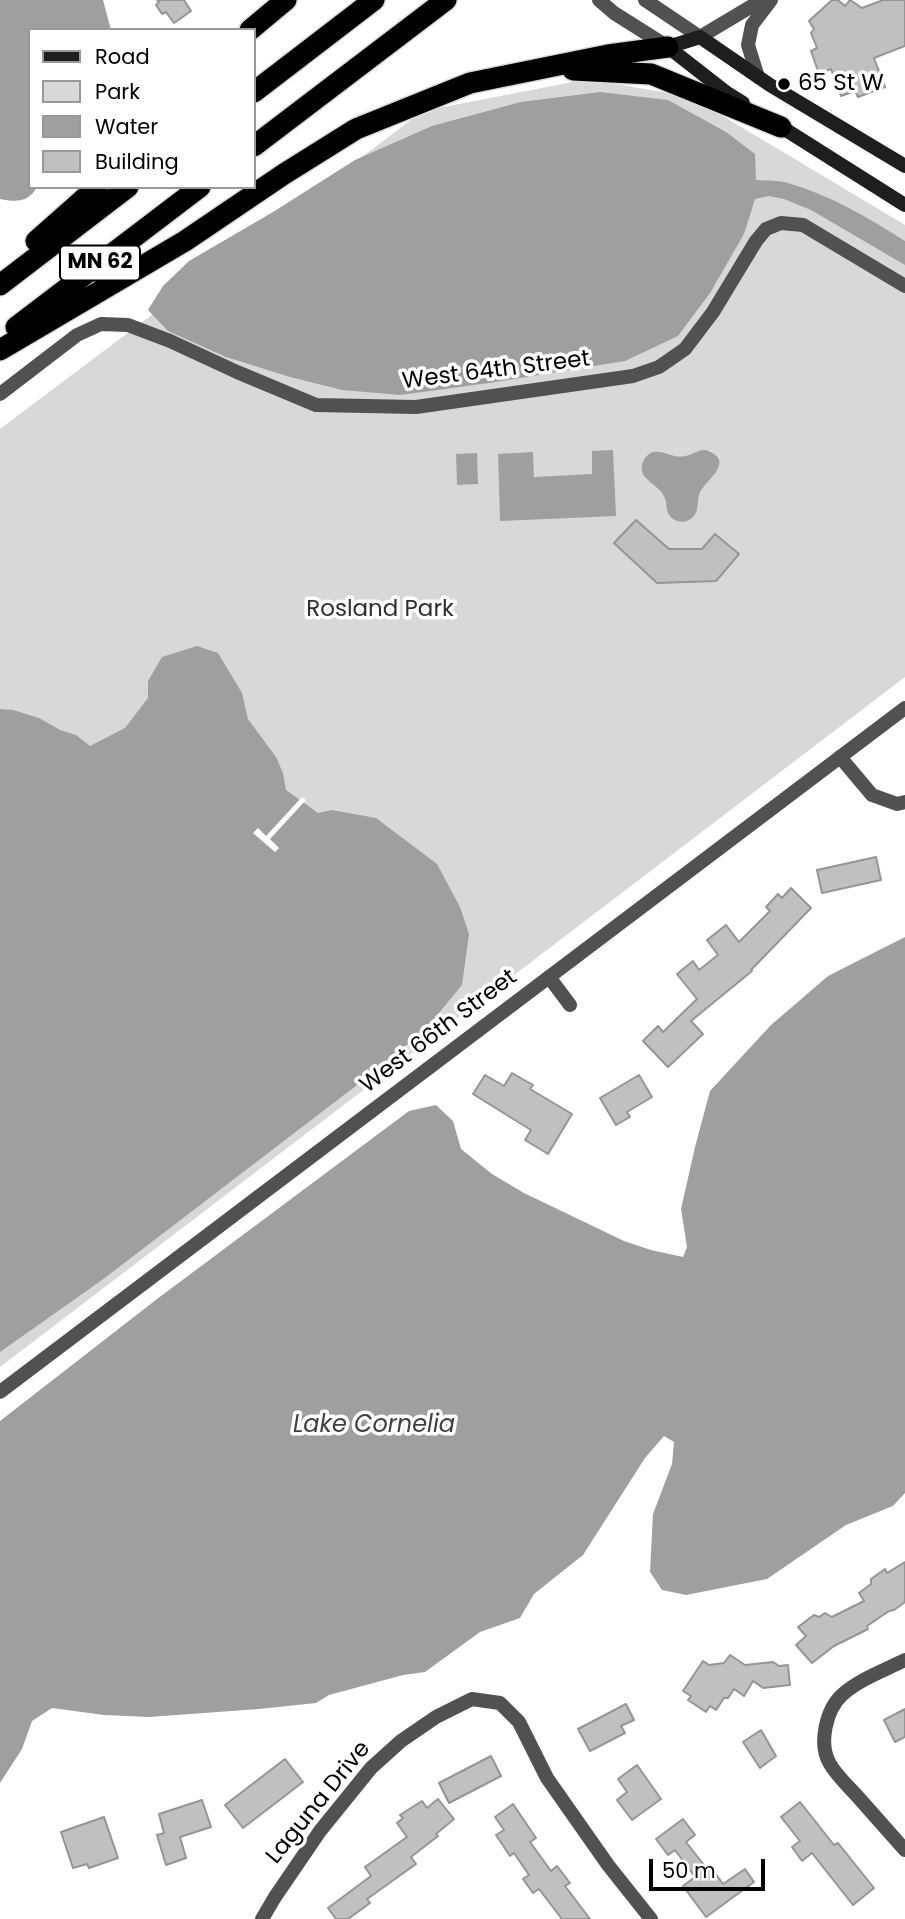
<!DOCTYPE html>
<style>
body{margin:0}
#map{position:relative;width:905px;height:1919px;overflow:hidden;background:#fff;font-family:Poppins,sans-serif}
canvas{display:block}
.legend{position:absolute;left:28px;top:28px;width:228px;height:161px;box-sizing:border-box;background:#fff;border:2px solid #999;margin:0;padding:9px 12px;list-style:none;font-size:21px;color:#000}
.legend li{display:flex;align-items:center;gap:14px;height:35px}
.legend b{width:35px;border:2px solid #999}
.scale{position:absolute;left:649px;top:1859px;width:116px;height:32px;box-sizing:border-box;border:4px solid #000;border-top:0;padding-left:9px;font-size:21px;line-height:24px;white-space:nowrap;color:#000;-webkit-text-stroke:5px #fff;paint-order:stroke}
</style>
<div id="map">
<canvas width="905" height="1919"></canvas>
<ul class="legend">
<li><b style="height:9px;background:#1e1e1e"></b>Road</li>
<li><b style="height:19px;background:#d8d8d8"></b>Park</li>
<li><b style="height:19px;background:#9f9f9f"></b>Water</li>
<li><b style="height:19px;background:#c0c0c0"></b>Building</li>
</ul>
<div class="scale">50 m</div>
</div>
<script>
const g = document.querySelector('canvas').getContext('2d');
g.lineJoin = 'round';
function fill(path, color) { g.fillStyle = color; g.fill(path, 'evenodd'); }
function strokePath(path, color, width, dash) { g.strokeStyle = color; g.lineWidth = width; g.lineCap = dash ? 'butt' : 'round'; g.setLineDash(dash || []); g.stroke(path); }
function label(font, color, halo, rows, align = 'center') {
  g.font = font + ' Poppins,sans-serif'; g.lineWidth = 7; g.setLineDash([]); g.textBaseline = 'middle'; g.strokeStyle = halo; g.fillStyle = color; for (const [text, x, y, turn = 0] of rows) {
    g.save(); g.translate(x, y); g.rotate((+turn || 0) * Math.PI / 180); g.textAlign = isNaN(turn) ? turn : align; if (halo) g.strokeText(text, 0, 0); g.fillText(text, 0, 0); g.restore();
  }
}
const green = new Path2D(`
 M588,79L691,97L905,225V677L0,1367V429L423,111Z`);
const water = new Path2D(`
 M0,0H103L111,30H30V187H37C28,203 16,202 0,199Z
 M600,92L668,100L726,132L755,154L756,180C766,181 778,180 788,183C830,195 869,218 905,241V265L811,210L784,199L769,196L755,199L744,234L710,293L678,336L625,361L489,383L400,395L342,390L290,377L226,357L168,331L148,310L163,286L189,261L273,212L355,160L432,126L521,102Z
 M613,450L616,516L500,521L498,454L533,452L534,477L592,474V451Z
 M705,450C739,461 703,481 699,495C697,502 699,509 694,516C687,525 673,523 668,513C667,511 666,504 666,502C663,489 654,487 646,478C638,470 642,456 653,452C664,450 674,459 685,456C692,455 697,450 705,450Z
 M477,453L478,484L457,485L456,454Z
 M197,646L218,653L242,693L248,719L276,757L283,773L286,790L318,813L332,810L376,818L437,864L460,907L469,934L462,985L429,1025L391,1059L102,1280L0,1352V709L13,710L39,718L60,730L76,735L90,746L125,728L148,698V681L162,657Z
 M905,937V1493L893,1506L846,1525L767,1579L686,1595L662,1590L650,1572L653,1514L672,1464L674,1442L664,1436L645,1458L583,1555L534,1594L520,1618L480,1632L425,1672L403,1675L329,1695L316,1703L259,1709L149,1717L104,1715L52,1708L32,1721L22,1749L0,1783V1421L157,1299L409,1111L436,1105L453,1121L461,1149L492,1174L524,1193L624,1241L651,1250L683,1257L687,1247L681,1209L695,1147L710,1091L771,1025L828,976Z`);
const pier = new Path2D(`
 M302,797L306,800L270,839L279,848L275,852L253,833L258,828L266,836Z`);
const building = new Path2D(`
 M157,0H184L191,11L174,23L166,12L162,14L156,5L159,2Z
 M832,0H838L845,6L850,0L862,8L883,0H905V46L874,58L885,87L858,97L855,91L841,96L831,69L819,74L811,51L817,48L811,33L814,29L809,21Z
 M636,520L669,549H702L715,534L739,554L716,581L657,583L614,543Z
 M876,857L881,880L822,893L817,870Z
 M791,888L811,908L751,970L752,971L691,1021L703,1034L668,1067L643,1041L658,1026L663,1032L697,999L677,974L693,961L699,970L718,955L707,940L726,925L739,942L770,911L766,907L778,894L782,898Z
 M512,1073L533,1085L530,1089L572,1114L548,1154L525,1140L531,1130L473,1094L485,1075L504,1086Z
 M639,1075L652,1097L627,1112L630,1117L616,1125L600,1098Z
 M905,1562V1602L894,1610L889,1611L867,1626L868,1629L834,1646L812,1663L796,1645L806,1636L798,1627L814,1615L819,1617L825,1613L832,1617L864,1601L859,1593L871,1584V1579L885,1569L887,1573Z
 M730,1655L745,1665L773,1662L779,1666L788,1665L790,1685L763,1688L753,1681L744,1696L734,1689L728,1698H724L716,1710L710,1706L706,1712L688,1700L691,1696L683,1691L703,1661L709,1665L724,1663Z
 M626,1704L634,1720L621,1726L625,1733L590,1751L578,1729Z
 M905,1709V1737L895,1742L884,1720Z
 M761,1730L776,1756L760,1768L743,1742Z
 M491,1756L501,1776L449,1803L439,1783Z
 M285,1759L303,1782L243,1828L225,1805Z
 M637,1765L661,1799L632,1820L617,1800L627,1792L618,1779Z
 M438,1799L454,1819L436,1834L438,1836L411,1857L416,1864L367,1899L370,1903L348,1919H336L328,1908L371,1876L365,1867L407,1837L397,1823L403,1818L400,1815L422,1801L427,1808Z
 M202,1800L211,1827L180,1837L186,1858L166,1865L157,1835L164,1833L159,1814Z
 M800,1802L834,1845L838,1843L874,1888L853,1905L812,1853L802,1861L792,1847L800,1841L781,1817Z
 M513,1804L536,1838L530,1842L551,1871L557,1866L570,1883L565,1886L590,1919H562L539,1889L533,1893L523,1879L529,1875L514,1853L510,1856L496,1835L504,1830L495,1817Z
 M104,1817L118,1858L89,1868L87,1864L73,1868L61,1832Z
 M683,1819L695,1835L686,1842L707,1869L710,1866L723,1884L745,1869L754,1882L706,1917L683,1886L695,1877L675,1850L668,1855L656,1839Z`);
const minor = new Path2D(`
 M0,394L77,335L101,324L128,325L170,341L237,372L316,405L416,407L633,376L659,367L685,349L713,312L756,241L766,229L781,223L803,225L905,286
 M840,757L872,795L897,804L905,802
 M549,977L570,1005
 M905,1660C885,1670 860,1679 843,1694C826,1709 818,1744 830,1764C837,1776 849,1787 858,1797C874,1815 889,1832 905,1850
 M262,1919L275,1897L320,1831L371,1768L401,1741L436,1717L472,1699L500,1703L519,1722L547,1778L608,1865L651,1919`);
const tertiary = new Path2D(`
 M599,0L614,13L668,47
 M645,0L700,37L762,0
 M758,77L748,45L752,25L771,0
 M0,1392L905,708`);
const secondary = new Path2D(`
 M668,47L727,93L743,103
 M668,47L700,37L770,85L905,166
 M775,123L905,205`);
const motorway = new Path2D(`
 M250,30L286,0
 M573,70L651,74L781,127
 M254,92L374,0
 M254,146L446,0
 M36,241L97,187
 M0,285L128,187
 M16,327L200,187
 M0,350L185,241L284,174L356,129L470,83L608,55L668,47`);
const markers = [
 [784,84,7,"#000"]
];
const shields = [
 [100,263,80]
];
const shieldNames = [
 ["MN 62",100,263]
];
const poiNames = [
 ["65 St W",798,84]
];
const streetNames = [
 ["West 64th Street",496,371,-7],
 ["West 66th Street",439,1032,-37],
 ["Laguna Drive",319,1803,-51]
];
const parkNames = [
 ["Rosland Park",380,610]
];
const waterNames = [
 ["Lake Cornelia",374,1426]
];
fill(green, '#d8d8d8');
fill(water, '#9f9f9f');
fill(pier, '#fff');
fill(building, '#c0c0c0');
strokePath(building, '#959595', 2);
strokePath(motorway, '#dbdbdb', 24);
strokePath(minor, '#515151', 14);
strokePath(tertiary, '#515151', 14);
strokePath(secondary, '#1e1e1e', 14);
strokePath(motorway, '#000', 21);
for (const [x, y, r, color] of markers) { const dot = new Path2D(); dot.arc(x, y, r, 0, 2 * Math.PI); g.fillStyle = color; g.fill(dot); strokePath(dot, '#fff', 2.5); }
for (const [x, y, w] of shields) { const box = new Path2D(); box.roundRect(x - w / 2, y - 17.5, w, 35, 5); g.fillStyle = '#fff'; g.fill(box); strokePath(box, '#000', 2); }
label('bold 21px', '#000', null, shieldNames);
label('23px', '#000', '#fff', poiNames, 'left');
label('23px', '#000', '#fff', streetNames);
label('23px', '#2f2f2f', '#fff', parkNames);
label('italic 24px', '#404040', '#fff', waterNames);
</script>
